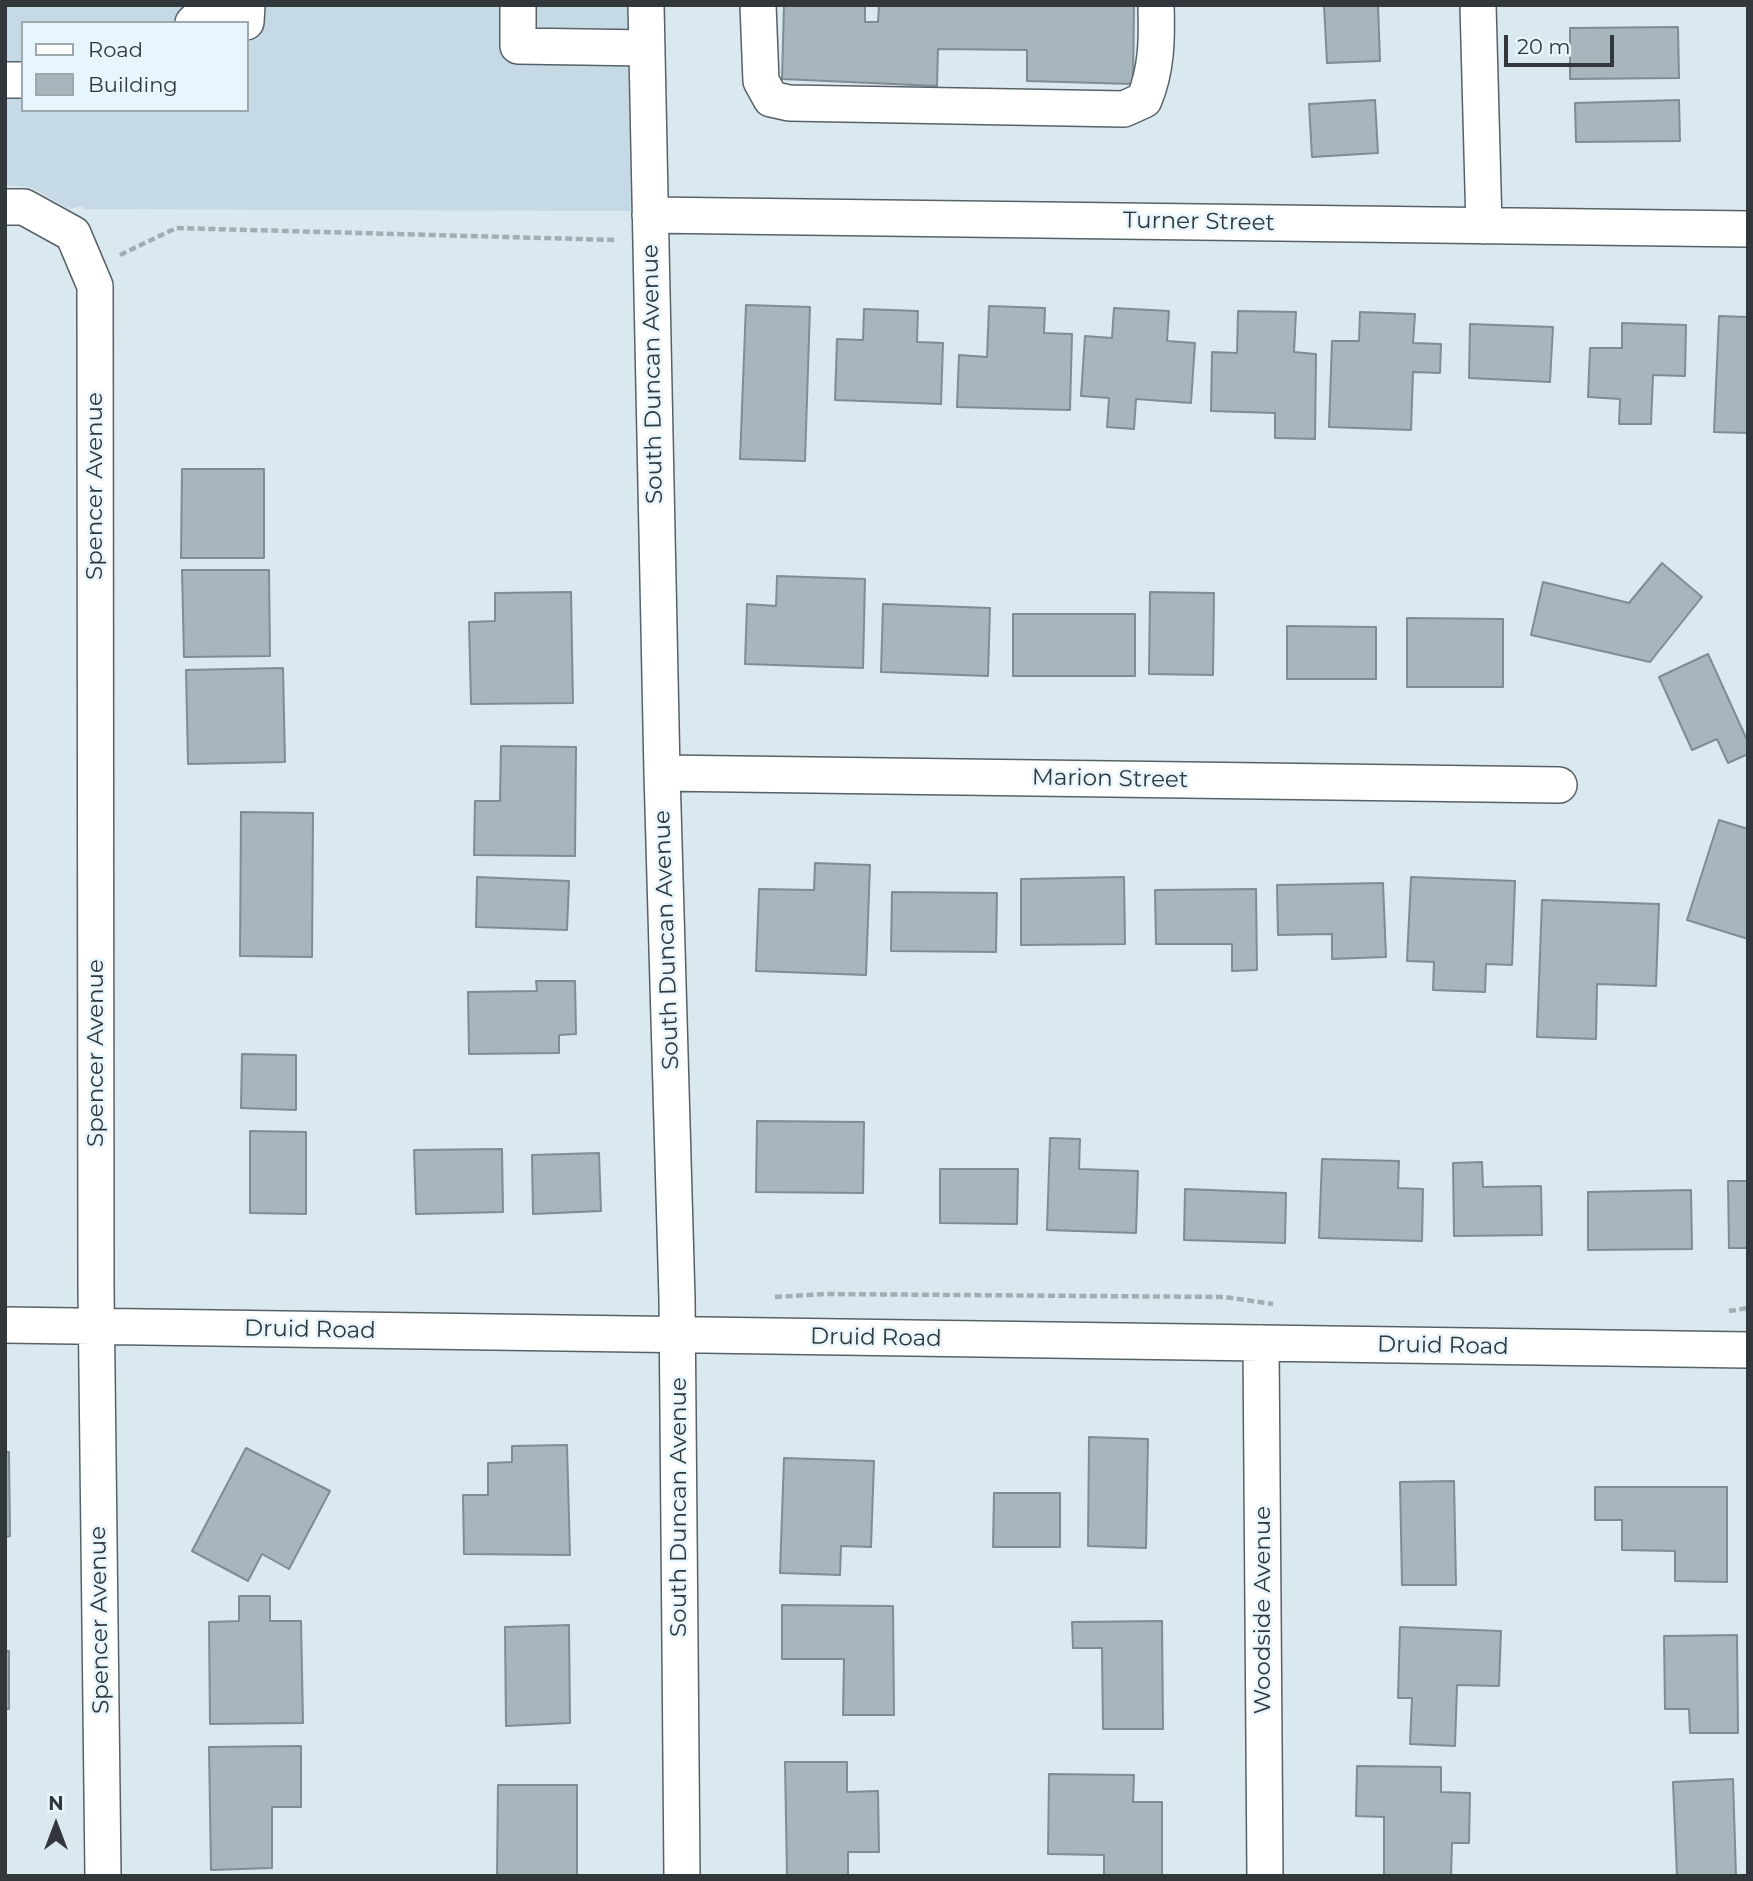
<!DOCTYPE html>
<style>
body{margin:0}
#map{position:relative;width:1753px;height:1881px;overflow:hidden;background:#dae8ef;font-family:Montserrat,sans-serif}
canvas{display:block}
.frame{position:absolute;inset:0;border:7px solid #31373a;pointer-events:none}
.legend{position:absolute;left:21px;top:21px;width:228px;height:91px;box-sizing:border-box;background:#e7f5fc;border:2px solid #9ea9ae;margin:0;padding:9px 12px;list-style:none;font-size:21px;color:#31373a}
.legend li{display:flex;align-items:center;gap:14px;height:35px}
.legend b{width:35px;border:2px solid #9ea9ae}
.north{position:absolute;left:21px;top:1790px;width:70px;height:70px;-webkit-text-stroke:5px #e7f5fc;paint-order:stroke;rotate:0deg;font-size:19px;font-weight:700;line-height:28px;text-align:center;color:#31373a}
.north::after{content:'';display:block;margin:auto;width:24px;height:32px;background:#31373a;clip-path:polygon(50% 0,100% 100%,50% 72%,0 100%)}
.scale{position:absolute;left:1504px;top:35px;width:110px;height:32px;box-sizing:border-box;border:4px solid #31373a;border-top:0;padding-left:9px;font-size:21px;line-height:24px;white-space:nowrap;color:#31373a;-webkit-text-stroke:5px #e7f5fc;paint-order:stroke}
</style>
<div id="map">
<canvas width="1753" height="1881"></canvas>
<div class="frame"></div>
<ul class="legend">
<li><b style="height:9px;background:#fff"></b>Road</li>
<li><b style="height:19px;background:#a7b5bc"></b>Building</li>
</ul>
<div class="north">N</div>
<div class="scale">20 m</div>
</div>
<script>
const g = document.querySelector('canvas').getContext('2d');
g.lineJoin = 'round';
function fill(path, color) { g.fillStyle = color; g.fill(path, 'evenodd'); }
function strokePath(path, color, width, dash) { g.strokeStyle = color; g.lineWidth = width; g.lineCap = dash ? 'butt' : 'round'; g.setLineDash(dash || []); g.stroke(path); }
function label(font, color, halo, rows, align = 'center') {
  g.font = font + ' Montserrat,sans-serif'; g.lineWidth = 5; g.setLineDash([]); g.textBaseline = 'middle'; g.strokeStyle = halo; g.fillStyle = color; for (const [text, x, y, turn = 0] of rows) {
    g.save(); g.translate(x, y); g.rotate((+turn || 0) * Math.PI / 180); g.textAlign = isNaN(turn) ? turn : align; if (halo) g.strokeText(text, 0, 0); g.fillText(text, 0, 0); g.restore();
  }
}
const built = new Path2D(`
 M5,5H627L631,211L84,209L83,206L69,209L32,188L5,185ZM23,23H247V110H23Z`);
const building = new Path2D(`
 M784,5H865V22H878L879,5H1134L1133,84L1027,81V50L938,49L937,86L782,79Z
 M1324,5H1378L1380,61L1327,63Z
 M1678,27L1679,78L1570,79V28Z
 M1375,100L1378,153L1312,157L1309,104Z
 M1679,100L1680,141L1576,142L1575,103Z
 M746,305L810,307L805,461L740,459Z
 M989,306L1045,308L1044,333L1072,334L1070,410L957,407L959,355L987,357Z
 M1114,308L1169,311L1167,341L1195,343L1191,403L1136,399L1134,429L1107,427L1109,398L1081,396L1085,336L1112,338Z
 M864,309L918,311L917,342L943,343L941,404L835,400L837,339L863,340Z
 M1238,311L1296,312L1294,352L1316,354L1315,439L1275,438V413L1211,411L1212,352L1237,353Z
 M1360,312L1415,314L1413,343L1441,344L1440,373L1413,372L1411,430L1329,427L1332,341H1359Z
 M1719,316L1748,317V433L1714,432Z
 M1622,323L1686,325L1685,376L1653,375L1651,424H1619L1620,399L1588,397L1590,348H1622Z
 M1470,324L1553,327L1550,382L1469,378Z
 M182,469H264V558H181Z
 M1662,563L1702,597L1650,662L1531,635L1543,582L1629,603Z
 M182,570H269L270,656L184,657Z
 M777,576L865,579L863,668L745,664L747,604L776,606Z
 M571,592L573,703L471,704L469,622L495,621V593Z
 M1150,592L1214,593L1213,675L1149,674Z
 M883,604L990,608L988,676L881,672Z
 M1013,614H1135V676H1013Z
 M1407,618L1503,619V687H1407Z
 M1287,626L1376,627V679H1287Z
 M1708,654L1748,742V754L1728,763L1717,739L1692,750L1659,677Z
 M283,668L285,762L188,764L186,670Z
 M501,746L576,747L575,856L474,855L475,801H500Z
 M241,812L313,813L312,957L240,956Z
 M1719,820L1748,829V939L1687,920Z
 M815,863L870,865L866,975L756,971L759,889L814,890Z
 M477,877L569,881L567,930L476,927Z
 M1124,877L1125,944L1021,945V879Z
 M1411,877L1515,881L1512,965L1486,964L1485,992L1433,990L1434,962L1407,961Z
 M1383,883L1386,957L1332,959V934L1278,935L1277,885Z
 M1256,889L1257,970L1232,971V944H1156L1155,890Z
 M892,892L997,893L996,952L891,951Z
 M1542,900L1659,904L1656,986L1597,984L1596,1039L1537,1037Z
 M536,981H575L576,1034L559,1035V1053L469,1054L468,992L537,991Z
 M242,1054L296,1055V1110L241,1108Z
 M757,1121L864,1122L863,1193L756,1192Z
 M250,1131L306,1132V1214L250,1213Z
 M1050,1138L1080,1139L1079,1169L1138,1171L1136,1233L1047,1230Z
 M502,1149L503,1212L416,1214L414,1150Z
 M599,1153L601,1211L533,1214L532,1155Z
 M1322,1159L1399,1161L1398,1188L1423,1189L1422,1241L1319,1238Z
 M1482,1162L1483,1187L1541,1186L1542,1235L1454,1236L1453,1163Z
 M940,1169H1018L1017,1224L940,1223Z
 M1728,1181H1748V1248H1729Z
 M1185,1189L1286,1193L1285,1243L1184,1240Z
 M1691,1190L1692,1249L1588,1250V1192Z
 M1089,1437L1148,1439L1146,1548L1088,1546Z
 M567,1445L570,1555L464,1554L463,1495H488V1463L512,1462V1446Z
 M246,1448L330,1491L289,1569L262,1554L248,1581L192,1551Z
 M5,1452H9L10,1536L5,1537Z
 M784,1458L874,1461L871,1547L841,1546L840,1575L780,1573Z
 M1454,1481L1456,1585H1402L1400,1482Z
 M1595,1487H1727V1582L1675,1581V1551L1622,1550V1520H1595Z
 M994,1493H1060V1547H993Z
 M239,1596H270V1621H301L303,1723L210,1724L209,1622L239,1621Z
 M782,1605L893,1606L894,1715H843L844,1659H782Z
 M1162,1621L1163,1729H1103L1102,1648H1073L1072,1622Z
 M569,1625L570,1723L506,1726L505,1627Z
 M1400,1627L1501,1631L1499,1686L1457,1685L1455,1746L1410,1744L1412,1698H1398Z
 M1737,1635L1738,1733H1690L1689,1709H1665L1664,1636Z
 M5,1651H9V1709H5Z
 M301,1746V1807H272V1868L211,1870L209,1747Z
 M785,1762H847V1792L878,1791L879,1852H848V1876H787Z
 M1357,1766L1441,1767V1792L1470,1793L1469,1843H1452L1451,1876H1384V1817L1356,1816Z
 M1049,1774L1134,1775L1133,1802H1162V1876H1104V1855L1048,1854Z
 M1733,1779L1736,1876H1677L1673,1782Z
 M498,1785H577V1876H497Z`);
const path = new Path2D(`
 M120,255L176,228L616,240
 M775,1297L825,1294L1225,1297L1273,1304
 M1729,1311L1748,1308`);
const minor = new Path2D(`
 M518,5V46L647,48
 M646,5L662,773L677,1299L682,1876
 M758,5L761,81L771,99L789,103L1124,109L1144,100C1157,69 1157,38 1156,5
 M1478,5L1484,226
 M193,23L196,20L246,22L247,5
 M5,80H23
 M5,207H24L73,234L95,286L96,1289L103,1876
 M650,215L1748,229
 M662,773L1559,785
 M5,1325L1748,1350
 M1261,1343L1265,1876`);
const streetNames = [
 ["Turner Street",1199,222,1],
 ["South Duncan Avenue",653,374,-91],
 ["Spencer Avenue",95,486,-90],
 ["Marion Street",1110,779,1],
 ["South Duncan Avenue",667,940,-92],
 ["Spencer Avenue",96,1053,-90],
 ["Druid Road",310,1330,1],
 ["Druid Road",876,1338,1],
 ["Druid Road",1443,1346,1],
 ["South Duncan Avenue",679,1507,-90],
 ["Woodside Avenue",1263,1610,-90],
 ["Spencer Avenue",100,1620,-91]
];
fill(built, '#c6dae6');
fill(building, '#a7b5bc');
strokePath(building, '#808c93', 2);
strokePath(minor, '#566268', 38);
strokePath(path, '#a2aeb3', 4.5, [7, 3.5]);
strokePath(minor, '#fff', 35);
label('23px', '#31373a', '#e7f5fc', streetNames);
</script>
